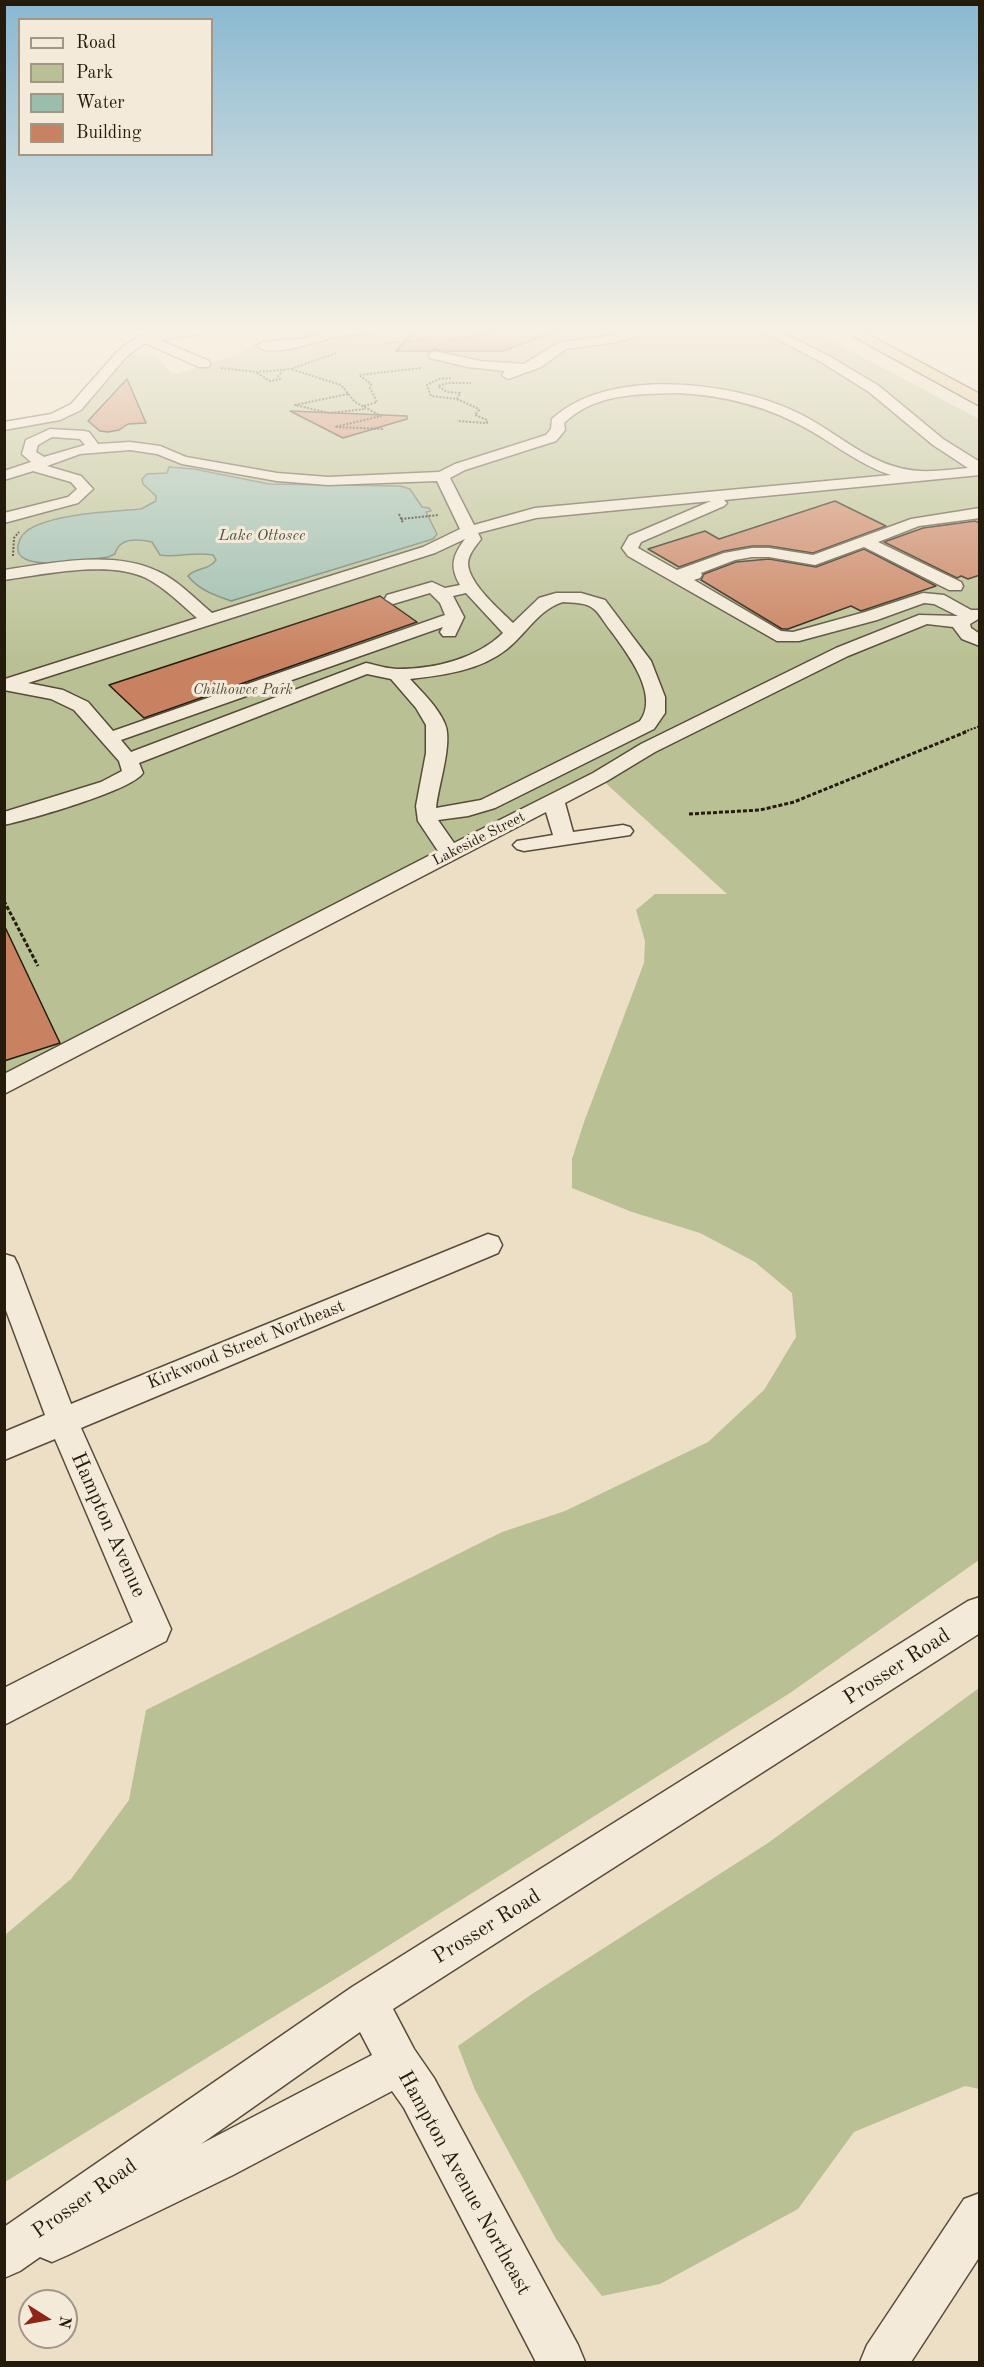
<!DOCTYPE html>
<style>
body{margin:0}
#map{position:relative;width:984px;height:2367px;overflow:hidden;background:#eddfc5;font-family:"Old Standard TT",serif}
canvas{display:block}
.frame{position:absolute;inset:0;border:6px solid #251b0c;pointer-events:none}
.legend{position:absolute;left:18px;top:18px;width:195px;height:138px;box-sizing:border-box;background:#f3ead9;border:2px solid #a19787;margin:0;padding:8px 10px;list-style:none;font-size:18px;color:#251b0c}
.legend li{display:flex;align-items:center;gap:12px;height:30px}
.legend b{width:30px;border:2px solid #a19787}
.north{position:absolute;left:18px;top:2289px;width:60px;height:60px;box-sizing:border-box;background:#f3ead9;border:2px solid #a19787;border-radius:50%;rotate:101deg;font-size:16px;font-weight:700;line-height:24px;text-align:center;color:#251b0c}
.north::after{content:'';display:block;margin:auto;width:21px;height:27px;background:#8f2418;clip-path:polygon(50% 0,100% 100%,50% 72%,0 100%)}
</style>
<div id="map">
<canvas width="984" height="2367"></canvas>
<div class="frame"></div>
<ul class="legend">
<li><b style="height:8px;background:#f3ead9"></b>Road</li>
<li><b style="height:16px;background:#b9c194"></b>Park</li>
<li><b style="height:16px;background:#9abdae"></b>Water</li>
<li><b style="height:16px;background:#c98261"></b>Building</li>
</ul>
<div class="north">N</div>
</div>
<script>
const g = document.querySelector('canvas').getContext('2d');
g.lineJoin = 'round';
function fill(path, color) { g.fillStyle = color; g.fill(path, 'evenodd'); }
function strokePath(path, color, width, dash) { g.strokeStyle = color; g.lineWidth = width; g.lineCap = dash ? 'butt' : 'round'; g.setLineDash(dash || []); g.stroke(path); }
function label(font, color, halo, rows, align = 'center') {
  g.font = font + ' "Old Standard TT",serif'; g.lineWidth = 6; g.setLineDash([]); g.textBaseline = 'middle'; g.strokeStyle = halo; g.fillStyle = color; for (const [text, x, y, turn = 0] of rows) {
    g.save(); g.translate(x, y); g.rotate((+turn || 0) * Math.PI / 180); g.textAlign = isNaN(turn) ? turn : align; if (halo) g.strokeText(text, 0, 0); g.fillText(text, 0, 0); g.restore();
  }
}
const green = new Path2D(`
 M313,329H810L979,419V1560L790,1693L353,1968L5,2182V1935L71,1879L129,1800L146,1710L502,1532L565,1511L708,1442L764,1390L796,1337L792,1293L755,1262L700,1233L632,1212L572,1188V1159L584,1122L644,963L645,941L636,910L655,894H727L600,778L5,1085V431L61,420L84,408L131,355H155L173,375L239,354L253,344Z
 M979,1688V2089L965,2086L854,2132L798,2209L660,2284L602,2296L556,2239L475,2090L458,2046L532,1994L768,1843Z`);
const water = new Path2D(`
 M169,467L194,469L269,484L400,486L410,489L422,507L429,508L431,511L426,512L437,534L433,539L231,601C214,595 199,590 188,576C196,567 208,571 216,560L213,555C194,551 178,558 160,555L152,542C139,539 119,537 115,554L108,557C91,559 12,575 18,545C20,535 26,530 35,526C64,513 110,512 141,509L156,501V496L143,484L142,479L147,474L167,473Z`);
const building = new Path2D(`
 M417,329H558L559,330L503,351H445L434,349L430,351H396Z
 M127,379L146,423L128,424L119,430L108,432L100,431L88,421Z
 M290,411L407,416V419L343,438Z
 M835,501L886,526L813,553L769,546H752L724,551L679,567L648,549L705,531L719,539Z
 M975,521L980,523V575L968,579L961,576L957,578L884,542L923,528Z
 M864,549L936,586L861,611L851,606L788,629H782L701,580L704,574L736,562L769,559L816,567Z
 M380,596L417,622L144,718L109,685Z
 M4,925L60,1043L4,1061Z`);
const pathFar1 = new Path2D(`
 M450,340L487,334L498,329
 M384,343L427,340
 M336,353L291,369L341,385L355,402L381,416L335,427L384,429
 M221,368L257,372L291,369
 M257,373L270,381L280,379L278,376L283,371
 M451,378L439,379L427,385L431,396L457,399L460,393L447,392L438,386L448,383H471
 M348,394L295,405L329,413L365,409
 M457,399L477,408L479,410L475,415L487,420V423L457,421
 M364,406L377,402L370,388L371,384L359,375L421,368
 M399,514L403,523
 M401,519L439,515
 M13,556L14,538L19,532
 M964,732L980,726`);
const path = new Path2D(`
 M689,814L760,810L794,802L968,731
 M4,901L38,966`);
const minor = new Path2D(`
 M182,329H211L205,333L159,340L209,361L210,364L209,367H199L145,343L126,357L81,410L60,420L4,430V422L51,414L71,404L118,351L139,336Z
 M335,329H378C369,337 350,333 338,336C321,340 271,359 257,346L263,342L302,339Z
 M630,329H644L635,337L617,342L566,349L541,367L508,379L502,375L505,371L468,367L430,358L428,355L434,351L480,361L524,364L558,343L612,335Z
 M758,329H774L829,356L879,386L943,439L980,462V475L724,500L727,503L724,506L641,542L638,548L677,570L724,553L752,548H769L813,555L911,519L980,508V518L919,526L878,542L961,582L963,586L961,590H949L864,547L815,565L769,557H752L735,560L701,573L702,575L700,578L694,580L781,631L793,632L865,612L923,593L944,595L971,610H980V618L970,624L971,628L980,634V646L962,639L953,627L927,624L848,656L655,752L607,781L565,803L573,832L623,825L630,827L633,831L630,835L524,851L517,849L513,845L517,841L553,835L546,812L4,1094V1074L438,851L418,821L416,806L426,753V725L416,708L391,679L367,674L139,763L143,773C131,791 30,819 4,825V812L101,782L122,771L119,761L74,710L51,699L4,690L5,679L197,618C181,604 165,588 146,578C110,560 44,574 4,580V570C52,563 112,550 157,571C178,580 195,599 212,613L423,547L460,529L437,481L328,485L277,481L182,464L157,454L130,450L80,454L47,466L81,476L93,489L78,503L4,523V513L68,497L77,489L71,482L33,471L4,480V471L31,462L22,454L26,440L50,429L84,431L89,432L98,444L130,442L160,446L186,457L277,473L328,477L439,472L455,464L546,435L551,429L552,419C608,367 731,381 796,412C831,428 862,459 900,468C923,474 945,470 968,468L933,445L869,392L821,362ZM676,393C725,395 768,406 811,431C837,446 862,466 891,475L535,508L474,525L450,478L465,470L556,441L565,430L564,423C594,394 636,394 676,393ZM52,437L80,439L85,445L44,457L36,452L38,445ZM711,501L629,536L622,548L628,556L777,641H799L877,620L924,603L934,604L958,616L919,615L836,648L641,744L593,773L454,843L438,820L468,816L495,808L654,729L665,713V697L651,661L605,600L581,593H556L539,598L513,623C500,610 469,584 468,564C468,554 476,546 481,539L478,533L536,518ZM465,539C453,555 449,566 460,585L445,588L432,582L387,595L385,599L393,604L430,593L440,603L445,615L113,731L88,702L63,690L28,683L435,553ZM466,593L503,633C476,659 435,669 398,669C388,669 376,665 366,663L131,752L121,740L443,627L440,632L443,636H455L464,617L453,596ZM563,602C572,603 586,602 594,609C600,614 605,624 611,631C627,653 660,695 640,721L481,800L436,808C438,786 453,743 445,724C438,707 422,692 410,679C444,675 479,671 507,649C526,634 539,609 563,602Z
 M963,329H980V338Z
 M488,1234L498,1237L502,1245L498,1253L81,1428L171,1629L166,1641L4,1725V1688L133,1622L55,1439L4,1460V1432L45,1415L4,1305V1254L14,1257L18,1265L71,1404Z
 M980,1597V1633L393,2009L414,2049L434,2078L578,2345L585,2362H536L404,2108L392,2091L233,2175L68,2255L52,2262L40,2257L20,2271L4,2278V2227L352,1987L968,1601ZM360,2032L372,2055L201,2144Z
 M980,2193V2256L911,2362H860L867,2345L964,2199Z`);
const highway = new Path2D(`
 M840,329H858L980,394V406Z`);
const farParknames = [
 ["Chilhowee Park",243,690]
];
const farStreetnames = [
 ["Lakeside Street",479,839,-27]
];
const farWaternames = [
 ["Lake Ottosee",262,536]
];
const streetNames = [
 ["Kirkwood Street Northeast",246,1345,-22]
];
const nearStreetnames = [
 ["Hampton Avenue",108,1525,66],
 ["Prosser Road",897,1667,-33],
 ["Prosser Road",487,1927,-32],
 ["Hampton Avenue Northeast",464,2183,61],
 ["Prosser Road",85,2199,-35]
];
fill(green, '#b9c194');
fill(water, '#9abdae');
strokePath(water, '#6b7c6d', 1.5);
fill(building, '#c98261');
strokePath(building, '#251b0c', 1.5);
strokePath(minor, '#574c3a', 3);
strokePath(highway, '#251b0c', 3);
strokePath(pathFar1, '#251b0c', 2, [2, 1.5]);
strokePath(path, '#251b0c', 3, [4, 2]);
fill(minor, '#f3ead9');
fill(highway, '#e6c082');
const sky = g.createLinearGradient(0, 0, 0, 660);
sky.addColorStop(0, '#89b8d1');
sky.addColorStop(0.5, '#f7f1e5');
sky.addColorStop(1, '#f7f1e500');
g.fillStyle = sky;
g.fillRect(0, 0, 984, 660);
label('italic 15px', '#514d35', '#f3ead9', farParknames);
label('15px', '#251b0c', '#f3ead9', farStreetnames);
label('italic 16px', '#4e5445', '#f3ead9', farWaternames);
label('18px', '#251b0c', '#f3ead9', streetNames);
label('21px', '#251b0c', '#f3ead9', nearStreetnames);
</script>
